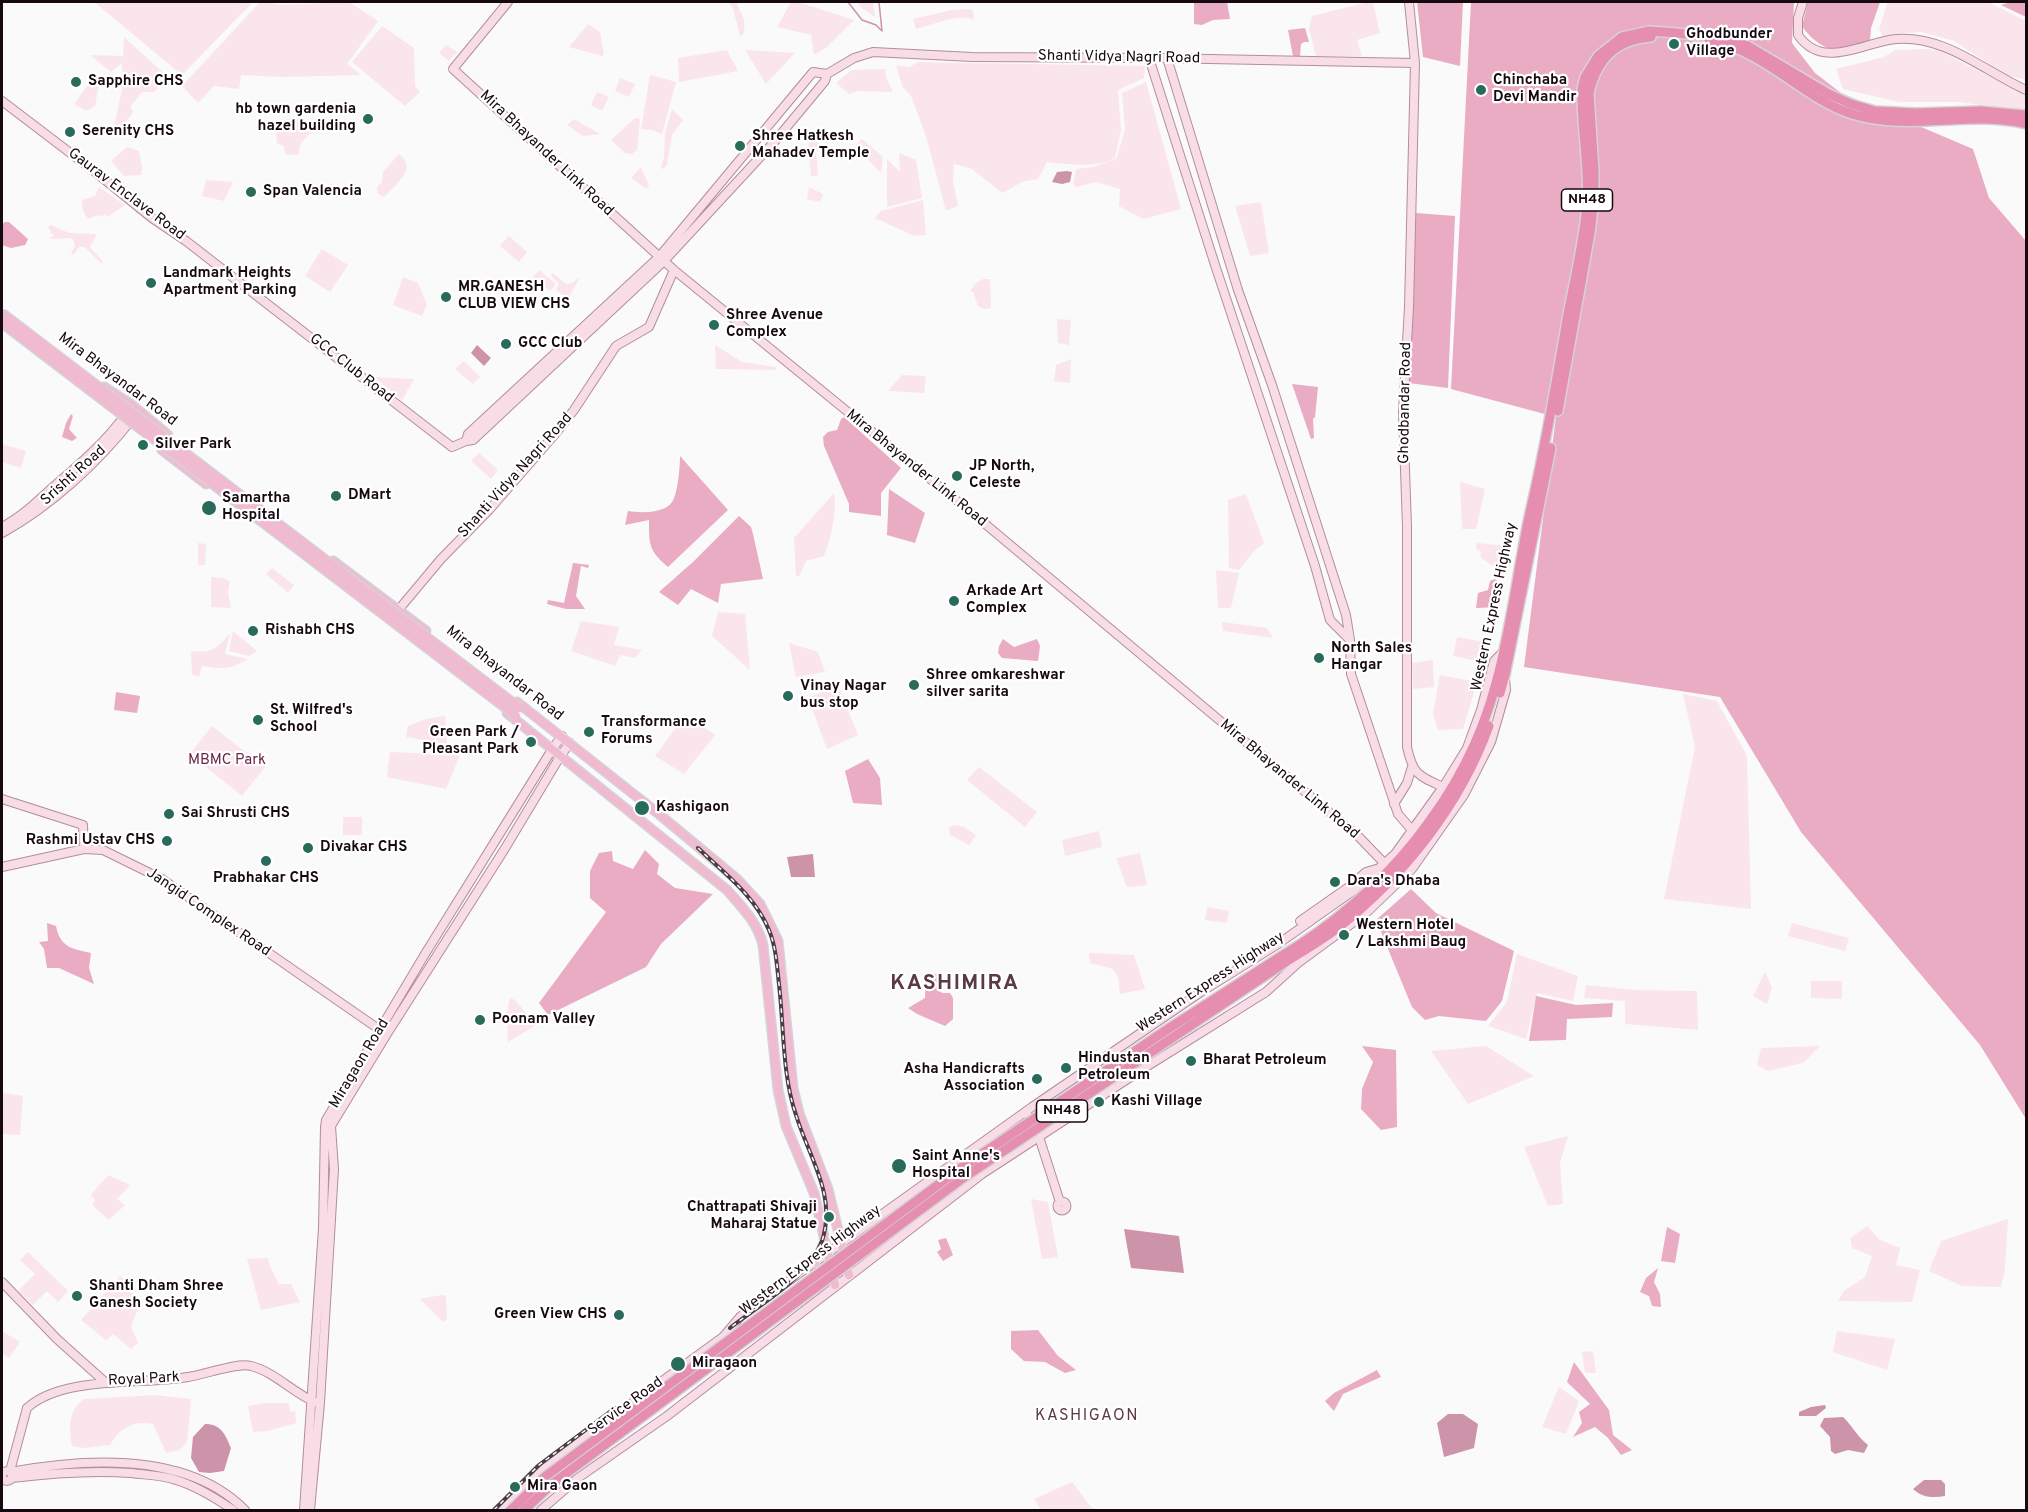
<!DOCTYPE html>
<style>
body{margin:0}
#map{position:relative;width:2028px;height:1512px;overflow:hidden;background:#fafafa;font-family:Overpass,sans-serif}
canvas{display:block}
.frame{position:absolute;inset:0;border:3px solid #16090f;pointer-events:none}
</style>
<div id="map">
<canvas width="2028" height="1512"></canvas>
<div class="frame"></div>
</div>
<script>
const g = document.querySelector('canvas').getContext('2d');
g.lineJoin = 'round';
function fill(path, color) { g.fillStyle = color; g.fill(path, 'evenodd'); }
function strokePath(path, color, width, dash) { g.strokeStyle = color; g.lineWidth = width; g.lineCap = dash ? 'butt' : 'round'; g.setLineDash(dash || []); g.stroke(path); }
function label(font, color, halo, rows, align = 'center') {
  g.font = font + ' Overpass,sans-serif'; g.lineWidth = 4.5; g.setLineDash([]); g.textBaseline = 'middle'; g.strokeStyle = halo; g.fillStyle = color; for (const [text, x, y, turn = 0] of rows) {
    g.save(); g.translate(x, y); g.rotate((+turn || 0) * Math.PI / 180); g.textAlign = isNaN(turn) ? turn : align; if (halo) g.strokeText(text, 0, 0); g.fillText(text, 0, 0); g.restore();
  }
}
const green = new Path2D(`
 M94,2H253L182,75Z
 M260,2L285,5L349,2L378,21L347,64L361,75L283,77L241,75L239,89L214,86L198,103L182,86Z
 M728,2H738L737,5C743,17 747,21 743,35L740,36L733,8Z
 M791,2H798L854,20L827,47L814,55L811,35L777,27Z
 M856,2H873L875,17L863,9Z
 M1368,2H1373L1380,33L1357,40L1362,56H1316L1309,28L1312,16Z
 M1888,2H1988L2026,21V80L2006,75L1954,41L1921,32L1894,34L1883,37L1879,29Z
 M970,9L973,11L974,20C958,13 932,25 916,29L913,19L952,10Z
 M588,24L600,32L604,54L602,56L569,47Z
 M382,26L414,48L415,86L420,92L405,106L352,62Z
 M124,37L169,78L154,92H142L130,107L133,112L117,135L113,131L123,85L122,63L111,72L90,55L123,56Z
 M446,45L457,52L449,61L439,53Z
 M1928,49L1940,51L2026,95V111L1959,102H1899L1843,89L1836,69L1884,57L1895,50Z
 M727,50L738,71L679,82L678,58Z
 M745,50L795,53L766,84Z
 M918,62L1145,66L1144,78L1118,90L1121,130L1115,158C1099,169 1066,164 1047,162L1038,179L1024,181L1002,193L972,169L954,164L953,181L958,206L946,211L926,136L911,96L902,86L896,65L909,67Z
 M885,69L886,77L893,92L858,91L849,94L836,83L852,70Z
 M650,75L676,82L662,134L653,130L641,129Z
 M93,78L99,83L95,106L86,111L74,104Z
 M620,78L635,84L629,97L615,91Z
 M1146,82L1181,209L1143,219L1119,206L1120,189L1096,182L1076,187L1073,184L1076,169L1093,167L1116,159L1125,130L1122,93Z
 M597,92L609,97L602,111L591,105Z
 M672,109L683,120L672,135L667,165L663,169L661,168L664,157L665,133Z
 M635,118L640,119L637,150L632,154L623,153V151L611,140Z
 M287,119L300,120V129H319L320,131C308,132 298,143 299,155L285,154L284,146L277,143C276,133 275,122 287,119Z
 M574,119L600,134L583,136L567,125Z
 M813,137L821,146L816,152L818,173L817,176H811L808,148L809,140Z
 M862,139L883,157L881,173L855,146Z
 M127,147L139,151L142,167L141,175L124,176L111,161Z
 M899,153L916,160L922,198L887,207V159L900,172Z
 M399,154C418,169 395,185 384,197L378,194L377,187L382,182L383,172Z
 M641,167L649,186L646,189L631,178Z
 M206,180L233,182L224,201L202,196Z
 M99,187L125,205L107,217L105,214L100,217L99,215L88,219L83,211L82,200L95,196Z
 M809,187L823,194L820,202L807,199Z
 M923,200L926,235L914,236L875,218L881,211Z
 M1261,202L1269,253L1250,256L1235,206Z
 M51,225L69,233L97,234L90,247L103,262L102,264L85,247H79L73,255L71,252L75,247L73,239C65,236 57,241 49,238L54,236L48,227Z
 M509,236L527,252L519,262L500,246Z
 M322,249L348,265L330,292L305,276Z
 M539,270L556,284L550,291L533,277Z
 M553,273L566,284L572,283L580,277L568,299L556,290L559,284L551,276Z
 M403,277L418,283L427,305L422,316L393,305Z
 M983,279H990L991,308L984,309L978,306L973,292L970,291L976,283Z
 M1057,319L1071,320L1069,345L1058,343Z
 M715,345L742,362L776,367V370L716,369Z
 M1071,359L1070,383L1054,381L1056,365Z
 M464,361L480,377L473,384L455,369Z
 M902,375L926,376L924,393L888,391Z
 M374,377L414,379L402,400Z
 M2,444L26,451L21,468L2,462Z
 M479,453L498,470L491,479L471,461Z
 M1460,482L1485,489L1476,529H1462Z
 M834,493C837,509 831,541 824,556L806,561L799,576H796L794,538Z
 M1246,494L1264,543L1254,551L1239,570L1229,568L1228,500Z
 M198,543L206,544L205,565H198Z
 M1477,543L1507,546L1503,572L1481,558L1480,551L1476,549Z
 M272,568L294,585L288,593L266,574Z
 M1216,570L1239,573L1231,608H1218Z
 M211,577L223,578L230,582L228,592L231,608L211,607Z
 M718,612L745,614L750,670L712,636Z
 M581,621L619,627L614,645L642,650L635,658L620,655L615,666L571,651Z
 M1222,622L1267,628L1273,638L1223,631Z
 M233,631L257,651L249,656L229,651Z
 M230,633L225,654L248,659C229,670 223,669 202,666L199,677L192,674L191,651C213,654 217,648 230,633Z
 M1457,637L1490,643L1487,663L1453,656Z
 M789,643L818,652L825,672L796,677Z
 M1433,660L1434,687L1413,689L1412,663Z
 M1440,675L1477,682L1463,729L1438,730L1433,714Z
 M838,685L858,735L827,749L808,698Z
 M1683,694L1717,701L1747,756L1751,909L1664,899L1695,747Z
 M686,714L715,735L684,774L655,756Z
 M445,716L447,744L406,737L408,726L426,719Z
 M212,726L265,767L242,796L190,754Z
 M390,752L460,755L446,789L387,777Z
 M979,767L1037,812L1025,827L967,780Z
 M343,817H362V835H343Z
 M954,825L964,827L976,835L969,845L950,835L949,827Z
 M1099,831L1102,847L1065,856L1062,840Z
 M1140,853L1147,885L1127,887L1116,858Z
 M1207,907L1229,911L1227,923L1205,920Z
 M1792,923L1849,938L1845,951L1788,936Z
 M1089,953L1134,955L1145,989L1120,994L1118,977L1113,969L1090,963Z
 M1517,954L1578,976L1573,1001L1537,993L1526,1039L1488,1026L1507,1002Z
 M1765,972L1772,988L1767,1004L1753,996Z
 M1811,981H1842V999L1811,998Z
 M1586,985L1635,990L1697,991L1698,1030L1625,1024V1001L1584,998Z
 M510,998L515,1000L536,1025L508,1042L507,1012Z
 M1486,1046L1534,1076L1468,1104L1431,1051Z
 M1820,1046L1803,1063L1768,1071L1757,1065L1761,1048Z
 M3,1093L23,1096L20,1135L2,1134Z
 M1568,1136L1560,1162L1563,1204L1548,1206L1524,1147Z
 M108,1175L130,1185L117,1199L125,1205L109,1220L92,1205L95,1200L91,1195Z
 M1031,1199L1048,1202L1058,1257L1042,1259Z
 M2008,1219L2005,1269L2001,1287L1962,1286L1929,1271L1941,1241Z
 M1867,1226L1880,1240L1900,1248L1896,1265L1920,1270L1912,1302L1838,1301L1844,1291L1865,1277L1872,1256L1852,1248L1850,1238Z
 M28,1252L68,1291L58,1302L47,1291L33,1305L18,1291L35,1274L20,1260Z
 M268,1258L270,1267L279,1284H291L300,1302L261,1310L247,1259Z
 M120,1276L128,1283L138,1309L131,1327L138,1343L131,1349L113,1334L106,1340L81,1320Z
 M442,1295L446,1296L447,1319L443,1322L420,1299Z
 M2,1331L20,1342L9,1358L2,1353Z
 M1837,1331L1895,1339L1887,1370L1833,1352Z
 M1593,1351L1596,1373H1585L1582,1352Z
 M1559,1387L1579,1401L1566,1434L1542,1427Z
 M155,1395L191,1399L187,1442L180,1450L166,1453L153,1424C133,1420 120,1428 110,1445L84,1448L72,1446C69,1427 68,1411 84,1399Z
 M264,1403H289L290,1412L295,1411L296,1423L268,1431L253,1432L248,1406Z
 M1072,1482L1091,1507L1096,1510H1041L1034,1499Z`);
const forest = new Path2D(`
 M1194,2H1227L1230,19L1213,20L1202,25L1194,24Z
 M1417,2H1463L1460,66L1423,57Z
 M1471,2H1794L1792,43L1815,73L1841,93L1973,149L1989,198L2026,241V1119L1980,1045L1801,832L1720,697L1524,667L1556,417L1451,389Z
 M1808,2H1880L1871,28L1870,41C1861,44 1846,51 1837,50C1823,49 1809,37 1802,26Z
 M2011,2H2026V17L2001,5Z
 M1305,28L1309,42H1304L1301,44L1300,56H1293L1288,30Z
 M1416,213L1455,216L1448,388L1408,383Z
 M5,222H9L28,239L25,245L11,248L2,245V224Z
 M1292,384L1318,387L1315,417L1313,419L1314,438L1311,439Z
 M71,414L73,416L69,429L77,438L72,441L62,437L66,423Z
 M844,417L901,468L881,493V516L849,512V504L824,446L823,437L828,432L837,430L841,419Z
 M680,456L728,510L668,567C649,551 649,545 649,520L625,525L628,511C640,513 664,514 672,502C678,494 680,466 680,456Z
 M889,489L925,513L915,543L887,535Z
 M739,516L751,527L753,534L763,579L721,584L718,603L691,589L678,605L659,592L694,561Z
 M573,563L589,565L588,568L581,566L576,596L585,609H566L547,604L548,600L564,603Z
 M1495,579L1500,583L1499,607L1476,608L1478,593L1488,590L1490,581Z
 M1003,639L1014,647L1037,639L1040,646L1038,661L1002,658L998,653L999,646Z
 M116,692L140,696L137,713L114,710Z
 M868,759L880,778L882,805L853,803L845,771Z
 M645,850L659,864L657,874L675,888L713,894L661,944L646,967L548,1015L539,1003L606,912L590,898V871L599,853L612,851L613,861L633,869Z
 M1411,889L1436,913L1514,951L1502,1001L1486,1021L1439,1016L1425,1020L1412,1007L1376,920Z
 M47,923L56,926C60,947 72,949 91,953L89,968L94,984L59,968H47L44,949L39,942L48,941Z
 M926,973L936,974L938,977L937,990L943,993H950L953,998V1019L945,1026L917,1014L908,1008L925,998Z
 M1536,996L1576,1005L1613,1003L1612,1017L1567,1019L1566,1040L1529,1041Z
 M1362,1046L1396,1050L1397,1127L1381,1130L1361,1109L1362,1089L1373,1062Z
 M1667,1227L1680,1234L1675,1263L1661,1261Z
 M946,1238L953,1255L943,1261L937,1252L941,1249L938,1240Z
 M1658,1268L1654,1282L1660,1294L1661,1307L1652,1306L1649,1296L1640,1292L1646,1278Z
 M1038,1330L1058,1356L1076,1370L1065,1373L1045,1362L1024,1361L1011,1349V1331Z
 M1574,1362L1609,1410L1613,1435L1632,1450L1621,1455L1608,1438L1595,1427L1573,1437L1582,1423L1579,1412L1590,1404L1567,1382Z
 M1377,1370L1381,1377L1343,1394L1334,1411L1325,1401L1334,1393Z`);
const water = new Path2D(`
 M1067,171L1072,172L1070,182L1062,184L1052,182L1057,172Z
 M477,345L491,358L484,366L471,353Z
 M813,854L815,877H791L787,857Z
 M1124,1229L1179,1236L1184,1273L1131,1268Z
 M1825,1405L1826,1408L1816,1416H1799V1412L1811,1407Z
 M1448,1414H1463L1478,1424L1474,1448L1444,1457L1437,1423Z
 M1843,1417C1853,1426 1856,1436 1868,1445L1864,1453L1848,1450L1835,1454L1831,1451L1830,1437L1820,1426L1824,1418Z
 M205,1424C221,1424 225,1434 231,1448L224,1471L210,1473L199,1472L191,1458L193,1437Z
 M1924,1480H1941L1945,1484V1496C1934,1498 1922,1498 1913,1489Z`);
const stream = new Path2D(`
 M848,2L862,20L876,25L882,31L879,2`);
const secondary = new Path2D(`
 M508,2L453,69L674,270L984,523L1359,837L1384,863
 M1409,2L1415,63L1409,307L1403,412L1407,527V747C1413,775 1419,776 1443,787
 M1803,2L1798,18V35C1823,71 1863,42 1896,39C1945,35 1984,71 2026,90
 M1149,58L1216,268L1315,566L1330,620L1349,639
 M1167,58L1238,290L1272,385L1346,615L1350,640L1351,674L1398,814L1412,830
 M827,74L854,58L873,52L972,57L1158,58L1415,63
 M2,101L94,171L152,218L186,241L452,447L466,441L473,440L664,261L775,141L825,81L827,74L813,72L659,257L468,434L466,441
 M2,527C21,517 37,502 53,487C80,464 107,441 128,411
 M2,533C51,506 98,463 133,418
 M395,614L441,559L489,510L556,433L574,410L616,346L649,327L674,270
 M2,799L83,825L84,849L103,850L162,879L383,1032
 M1394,804L1407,783L1412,767
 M2,867L84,849
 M1300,921L1350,886L1366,872L1376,869
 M1026,1112L1039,1137L1060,1202
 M1057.5 1206a4.5 4.5 0 1 1 9 0a4.5 4.5 0 1 1-9 0Z
 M2,1282L57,1339L105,1382
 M2 1476a5 5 0 1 1 10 0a5 5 0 1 1-10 0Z
 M10,1471L27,1408C63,1375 144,1385 188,1377C203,1375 238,1362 251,1366C275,1372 293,1393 315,1402
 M10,1472C86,1458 187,1451 245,1510
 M12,1478C52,1473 91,1470 131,1473C146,1475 162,1475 176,1480C196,1486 217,1499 233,1510
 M304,1510L323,1228L325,1127L326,1120L425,954L553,748L562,736
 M310,1510L320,1403L334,1169L331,1126L387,1034L504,850L561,755L570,743
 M498,1510L546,1467L574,1445L723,1337L740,1317L762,1300L1032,1107L1201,992L1278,944L1353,891L1395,854L1443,787L1467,748L1481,710L1494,661L1503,652
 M541,1510L578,1478L667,1416L982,1174L1146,1067L1266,992L1298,963L1366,913L1412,869L1464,795L1491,742L1506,690L1505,678`);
const primary = new Path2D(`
 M104,387L132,405L168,435
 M162,450L206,484
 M333,561L426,631
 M517,702L660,815L737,879L760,904L778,941L793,1088L799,1113L828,1189L849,1275
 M507,713L727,890C741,906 758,923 763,945L778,1090L786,1126L814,1193L835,1285
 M815,1262L824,1244`);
const highway = new Path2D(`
 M1709,42C1720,44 1731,46 1740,50C1780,67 1811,101 1852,114C1909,132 1969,110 2026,124
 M1558,411L1590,233L1594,200V171L1589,93C1597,59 1615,40 1651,37
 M1500,693L1505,675L1551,448
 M1280,957C1382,896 1466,798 1496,683C1512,626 1518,566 1531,508C1546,444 1557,379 1568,314C1575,278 1584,241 1587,205C1590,166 1581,128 1582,89L1585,77L1598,56L1622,37L1649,31L1677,33L1722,38L1748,46L1829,94L1851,104L1875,111L1915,113L1981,111L2026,115
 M1284,963C1302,952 1321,941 1338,928C1404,876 1460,806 1489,726`);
const rail = new Path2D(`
 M698,848C724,873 755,896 769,930C776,947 777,966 779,984C784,1027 782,1074 796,1115C809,1158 837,1195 822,1241C809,1277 759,1305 730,1328
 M494,1510L539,1465L615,1408`);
const primaryBridge = new Path2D(`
 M2,313L520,708
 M2,323L516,716`);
const highwayBridge = new Path2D(`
 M511,1510L546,1476L958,1170L1171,1027L1280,957
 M524,1510L552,1484L963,1178L1284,963`);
const markers = [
 [1674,44,6,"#286b5b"],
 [76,82,6,"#286b5b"],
 [1481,90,6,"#286b5b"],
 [368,119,6,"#286b5b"],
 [70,132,6,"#286b5b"],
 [740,146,6,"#286b5b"],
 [251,192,6,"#286b5b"],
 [151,283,6,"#286b5b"],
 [446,297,6,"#286b5b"],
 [714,325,6,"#286b5b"],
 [506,344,6,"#286b5b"],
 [143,445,6,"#286b5b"],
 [957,476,6,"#286b5b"],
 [336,496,6,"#286b5b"],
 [209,508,8,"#286b5b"],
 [954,601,6,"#286b5b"],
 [253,631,6,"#286b5b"],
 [1319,658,6,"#286b5b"],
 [914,685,6,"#286b5b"],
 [788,696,6,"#286b5b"],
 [258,720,6,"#286b5b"],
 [589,732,6,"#286b5b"],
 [531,742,6,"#286b5b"],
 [642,808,8,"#286b5b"],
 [169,814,6,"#286b5b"],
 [167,841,6,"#286b5b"],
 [308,848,6,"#286b5b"],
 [266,861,6,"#286b5b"],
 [1335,882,6,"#286b5b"],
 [1344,935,6,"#286b5b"],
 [480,1020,6,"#286b5b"],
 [1191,1061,6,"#286b5b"],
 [1066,1068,6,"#286b5b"],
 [1037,1079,6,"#286b5b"],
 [1099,1102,6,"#286b5b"],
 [899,1166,8,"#286b5b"],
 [829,1217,6,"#286b5b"],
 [77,1296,6,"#286b5b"],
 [619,1315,6,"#286b5b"],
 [678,1364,8,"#286b5b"],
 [515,1487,6,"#286b5b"]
];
const shields = [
 [1587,200,51],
 [1062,1111,51]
];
const shieldNames = [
 ["NH48",1587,200],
 ["NH48",1062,1111]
];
const poiNames = [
 ["Ghodbunder",1686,35],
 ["Village",1686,52],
 ["Chinchaba",1493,81],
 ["Devi Mandir",1493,98],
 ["Sapphire CHS",88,82],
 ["hb town gardenia",356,110,"right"],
 ["hazel building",356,127,"right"],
 ["Serenity CHS",82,132],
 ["Shree Hatkesh",752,137],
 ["Mahadev Temple",752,154],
 ["Span Valencia",263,192],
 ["Landmark Heights",163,274],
 ["Apartment Parking",163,291],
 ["MR.GANESH",458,288],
 ["CLUB VIEW CHS",458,305],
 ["Shree Avenue",726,316],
 ["Complex",726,333],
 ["GCC Club",518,344],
 ["Silver Park",155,445],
 ["JP North,",969,467],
 ["Celeste",969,484],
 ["DMart",348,496],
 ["Samartha",222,499],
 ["Hospital",222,516],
 ["Arkade Art",966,592],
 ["Complex",966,609],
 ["Rishabh CHS",265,631],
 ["North Sales",1331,649],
 ["Hangar",1331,666],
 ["Shree omkareshwar",926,676],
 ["silver sarita",926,693],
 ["Vinay Nagar",800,687],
 ["bus stop",800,704],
 ["St. Wilfred's",270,711],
 ["School",270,728],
 ["Transformance",601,723],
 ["Forums",601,740],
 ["Green Park /",519,733,"right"],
 ["Pleasant Park",519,750,"right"],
 ["Kashigaon",656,808],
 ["Sai Shrusti CHS",181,814],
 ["Rashmi Ustav CHS",155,841,"right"],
 ["Divakar CHS",320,848],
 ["Prabhakar CHS",266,879,"center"],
 ["Dara's Dhaba",1347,882],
 ["Western Hotel",1356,926],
 ["/ Lakshmi Baug",1356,943],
 ["Poonam Valley",492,1020],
 ["Hindustan",1078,1059],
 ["Petroleum",1078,1076],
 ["Bharat Petroleum",1203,1061],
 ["Asha Handicrafts",1025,1070,"right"],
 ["Association",1025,1087,"right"],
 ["Kashi Village",1111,1102],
 ["Saint Anne's",912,1157],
 ["Hospital",912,1174],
 ["Chattrapati Shivaji",817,1208,"right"],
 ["Maharaj Statue",817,1225,"right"],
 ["Shanti Dham Shree",89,1287],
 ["Ganesh Society",89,1304],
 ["Green View CHS",607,1315,"right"],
 ["Miragaon",692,1364],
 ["Mira Gaon",527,1487]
];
const streetNames = [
 ["Shanti Vidya Nagri Road",1119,58,1],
 ["Mira Bhayander Link Road",546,154,43],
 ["Gaurav Enclave Road",126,195,37],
 ["GCC Club Road",351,369,38],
 ["Mira Bhayandar Road",117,380,37],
 ["Ghodbandar Road",1406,403,-89],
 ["Mira Bhayander Link Road",916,469,39],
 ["Srishti Road",74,476,-42],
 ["Shanti Vidya Nagri Road",516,476,-48],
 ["Western Express Highway",1495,607,-78],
 ["Mira Bhayandar Road",504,674,38],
 ["Mira Bhayander Link Road",1289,780,40],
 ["Jangid Complex Road",208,913,34],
 ["Western Express Highway",1211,983,-33],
 ["Miragaon Road",360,1064,-59],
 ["Western Express Highway",811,1261,-37],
 ["Royal Park",144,1380,-3],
 ["Service Road",626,1407,-36]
];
const parkNames = [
 ["MBMC Park",227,761]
];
const neighbourhoodNames = [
 ["KASHIGAON",1087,1417]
];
const districtNames = [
 ["KASHIMIRA",955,985]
];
fill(green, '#fae5ec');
fill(forest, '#e9acc3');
fill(water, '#cd93a9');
strokePath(stream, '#cd93a9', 1.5);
strokePath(secondary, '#b38d9b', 10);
strokePath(primary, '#d5d3d4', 11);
strokePath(highway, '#d5d3d4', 12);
strokePath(secondary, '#f8dde7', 8);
strokePath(primary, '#f0bbd0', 8);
strokePath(highway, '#e68eb0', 9);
strokePath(rail, '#493e43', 4);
strokePath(rail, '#fff', 1.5, [4.5]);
strokePath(primaryBridge, '#d5d3d4', 11, []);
strokePath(highwayBridge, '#d5d3d4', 12, []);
strokePath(primaryBridge, '#f0bbd0', 8);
strokePath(highwayBridge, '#e68eb0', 9);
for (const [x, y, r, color] of markers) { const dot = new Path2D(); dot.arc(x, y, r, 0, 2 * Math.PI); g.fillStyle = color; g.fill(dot); strokePath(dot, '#fff', 2); }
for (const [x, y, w] of shields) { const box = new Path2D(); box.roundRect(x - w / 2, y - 11, w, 22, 4.5); g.fillStyle = '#fff'; g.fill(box); strokePath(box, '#16090f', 1.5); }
label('bold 14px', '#16090f', null, shieldNames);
label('bold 15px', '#16090f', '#fff', poiNames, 'left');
label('15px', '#16090f', '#fff', streetNames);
label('15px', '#6c2546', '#fff', parkNames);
g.letterSpacing = '1.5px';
label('16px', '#5a3a46', '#fff', neighbourhoodNames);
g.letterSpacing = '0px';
g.letterSpacing = '1.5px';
label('bold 21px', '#5a3a46', '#fff', districtNames);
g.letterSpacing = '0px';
</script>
